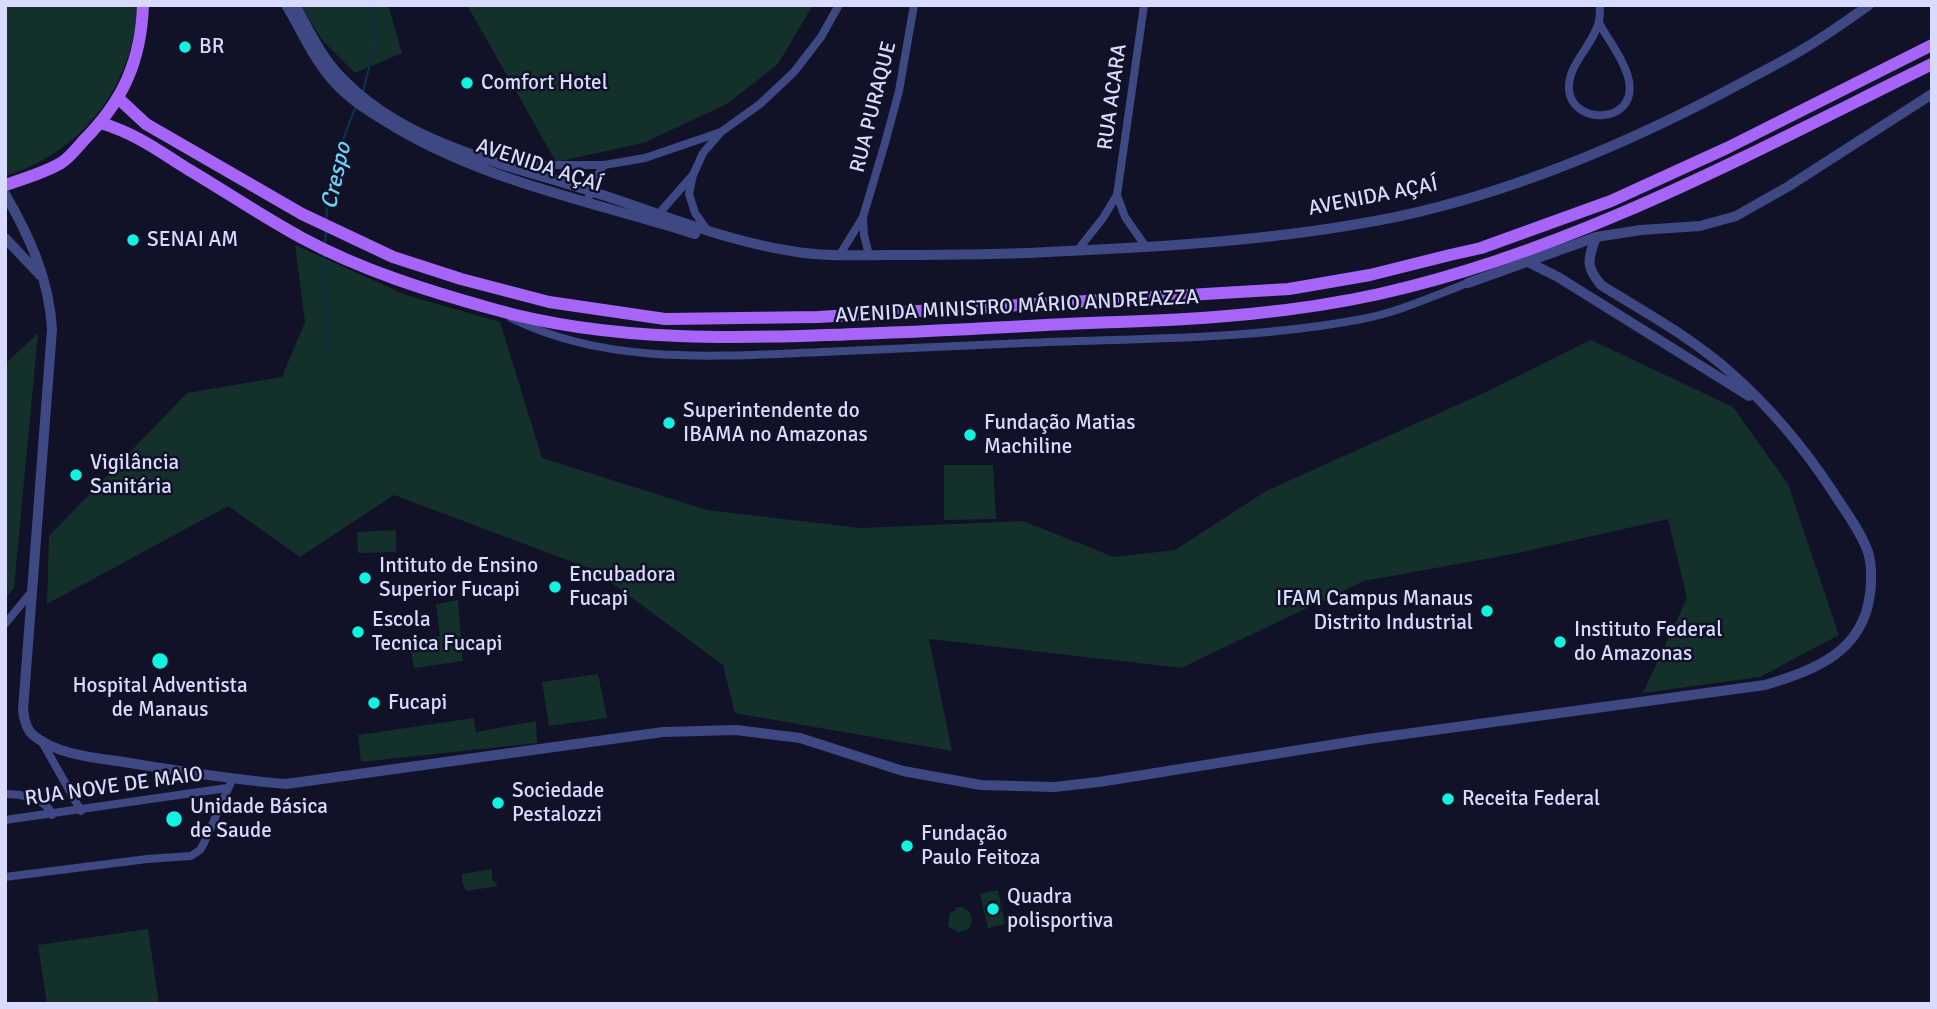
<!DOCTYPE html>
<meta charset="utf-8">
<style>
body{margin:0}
#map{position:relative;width:1937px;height:1009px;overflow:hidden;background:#111127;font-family:Signika,sans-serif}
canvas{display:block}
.frame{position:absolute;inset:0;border:7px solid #d8dbfd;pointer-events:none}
</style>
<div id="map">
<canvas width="1937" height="1009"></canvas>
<div class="frame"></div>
</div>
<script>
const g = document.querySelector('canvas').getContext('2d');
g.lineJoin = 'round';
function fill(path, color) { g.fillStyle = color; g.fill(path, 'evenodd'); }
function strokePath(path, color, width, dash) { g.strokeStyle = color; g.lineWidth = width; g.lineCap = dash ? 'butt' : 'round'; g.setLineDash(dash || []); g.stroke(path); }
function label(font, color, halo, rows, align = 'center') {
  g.font = font + ' Signika,sans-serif'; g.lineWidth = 5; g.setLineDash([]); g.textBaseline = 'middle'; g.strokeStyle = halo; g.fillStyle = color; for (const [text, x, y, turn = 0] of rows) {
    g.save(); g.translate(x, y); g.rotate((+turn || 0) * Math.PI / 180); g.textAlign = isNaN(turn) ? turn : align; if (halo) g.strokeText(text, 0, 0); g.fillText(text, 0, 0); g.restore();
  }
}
const green = new Path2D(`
 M5,5H137C135,84 81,154 5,176Z
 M300,5H388L402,53L355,73L323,41Z
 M467,5H813L778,64L727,104L643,143L556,162Z
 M295,245L406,295L500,322L542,458L707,510L860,528L1023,521L1114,557L1175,550L1266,491L1486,392L1591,340L1733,407L1788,484L1839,635L1760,677L1643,693L1687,598L1668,519L1513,554L1364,581L1181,668L929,639L952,751L735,713L723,665L594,570L394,495L300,557L228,506L47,604L49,536L187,393L282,377L305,322Z
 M38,333L14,588L5,599V364Z
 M944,465H993L996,519L944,520Z
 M396,530V552L358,553L357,532Z
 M458,600L463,661L414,668L409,641L440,636L436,604Z
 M598,674L607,718L549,726L542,682Z
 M474,718L476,732L536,721L537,743L361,762L358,735Z
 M492,869V878L498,886L466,891L462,882V874Z
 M998,890L1005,924L988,928L980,894Z
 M962,907L970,912L972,921L969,929L959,932L950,928L948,925L950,913L956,910L955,908Z
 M148,929L159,1004H47L38,945Z`);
const stream = new Path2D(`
 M363,91L375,45L371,5
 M326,221C329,180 340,144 356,106
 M325,245L326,231
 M324,256L323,279L330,350`);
const minor = new Path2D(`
 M1599,23C1609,41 1625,61 1629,81C1637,125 1572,125 1569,90C1567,64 1594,45 1599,21C1600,16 1600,10 1600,5
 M512,165H604L645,158L721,132
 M1117,195L1125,217L1146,247
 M587,202L594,181L604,165
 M863,217L864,235L869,255
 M655,218L692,176
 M708,231L695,213L689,194L693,175L703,153L721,132L760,104L794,72L821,37L839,5
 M1077,251L1103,218L1117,195L1144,5
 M839,256L863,217L885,143L899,91L914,5
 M511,318C607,366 719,356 823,352C890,349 957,346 1024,343C1136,338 1252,340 1362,319C1399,312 1433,296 1468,283
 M5,624L33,590
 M41,740L81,811
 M5,794C22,794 46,798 52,815
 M5,820L227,788
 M5,877L147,859L191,856L200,850L204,843L232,780`);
const tertiary = new Path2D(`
 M286,5C302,31 313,59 334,82C348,98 367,110 385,121C478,180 591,201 695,234
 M295,5C309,30 321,57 341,77C404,144 502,163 587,190C655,211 720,240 791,251C825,257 859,255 893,255C945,255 996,255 1047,252C1163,247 1282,240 1396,217C1518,191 1636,140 1745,81C1765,70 1786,60 1805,48C1827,35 1848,20 1869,5
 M5,194C30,237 49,279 52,329L23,710C24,719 26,729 33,735C59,757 103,758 136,764C186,772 235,780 286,784L663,732L736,730L800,738L903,771L981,785L1054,787L1099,782L1368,739L1765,685C1815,670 1863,652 1870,594C1872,579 1872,566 1868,552C1860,530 1845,511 1833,492C1803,446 1770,407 1729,371C1691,337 1644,312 1601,285C1585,266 1588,259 1596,237
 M5,238L40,275
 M1528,262L1558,277L1749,396
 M1468,283L1596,237L1641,230L1700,226L1736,216L1789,186L1932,94`);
const primary = new Path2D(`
 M118,98L146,124L302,214L393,257L461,279L549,302L665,319L818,317L1289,289L1370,275L1450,255L1481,248L1611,201L1727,148L1932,45
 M101,123C136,134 156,149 186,168C225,191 263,217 302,238C361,270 428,291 493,309C626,347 769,337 907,332C978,329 1049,324 1119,322C1207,319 1293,313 1379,294C1573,251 1755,151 1932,64
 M5,185C23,179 44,173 61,163C69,158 77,148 84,140C123,101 141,61 143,5`);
const markers = [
 [185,47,7,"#0ef4e1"],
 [467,83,7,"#0ef4e1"],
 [133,240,7,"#0ef4e1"],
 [669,423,7,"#0ef4e1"],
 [970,435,7,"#0ef4e1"],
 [76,475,7,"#0ef4e1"],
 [365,578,7,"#0ef4e1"],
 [555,587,7,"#0ef4e1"],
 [1487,611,7,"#0ef4e1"],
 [358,632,7,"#0ef4e1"],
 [1560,642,7,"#0ef4e1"],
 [160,661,9,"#0ef4e1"],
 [374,703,7,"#0ef4e1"],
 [1448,799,7,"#0ef4e1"],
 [498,803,7,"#0ef4e1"],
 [174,819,9,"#0ef4e1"],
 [907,846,7,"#0ef4e1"],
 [993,909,7,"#0ef4e1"]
];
const poiNames = [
 ["BR",199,47],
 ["Comfort Hotel",481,83],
 ["SENAI AM",147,240],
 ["Superintendente do",683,411],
 ["IBAMA no Amazonas",683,435],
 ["Fundação Matias",984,423],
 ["Machiline",984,447],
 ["Vigilância",90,463],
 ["Sanitária",90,487],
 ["Intituto de Ensino",379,566],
 ["Superior Fucapi",379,590],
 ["Encubadora",569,575],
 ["Fucapi",569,599],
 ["IFAM Campus Manaus",1473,599,"right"],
 ["Distrito Industrial",1473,623,"right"],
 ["Escola",372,620],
 ["Tecnica Fucapi",372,644],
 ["Instituto Federal",1574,630],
 ["do Amazonas",1574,654],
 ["Hospital Adventista",160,686,"center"],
 ["de Manaus",160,710,"center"],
 ["Fucapi",388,703],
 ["Sociedade",512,791],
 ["Pestalozzi",512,815],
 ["Receita Federal",1462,799],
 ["Unidade Básica",190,807],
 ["de Saude",190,831],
 ["Fundação",921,834],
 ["Paulo Feitoza",921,858],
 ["Quadra",1007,897],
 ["polisportiva",1007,921]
];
const streetNames = [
 ["RUA ACARA",1113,97,-82],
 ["RUA PURAQUE",874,107,-76],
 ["AVENIDA AÇAÍ",539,166,18],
 ["AVENIDA AÇAÍ",1373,197,-11],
 ["AVENIDA MINISTRO MÁRIO ANDREAZZA",1017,307,-3],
 ["RUA NOVE DE MAIO",114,787,-8]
];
const waterNames = [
 ["Crespo",337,176,-77]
];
fill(green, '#14302a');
strokePath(stream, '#0f2e48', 2.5);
strokePath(minor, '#3e4883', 8);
strokePath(tertiary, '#3e4883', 10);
strokePath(primary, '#a665f8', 12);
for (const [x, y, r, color] of markers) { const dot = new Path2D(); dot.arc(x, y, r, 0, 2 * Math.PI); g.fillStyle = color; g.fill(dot); strokePath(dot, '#111127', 2.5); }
label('21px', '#d8dbfd', '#111127', poiNames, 'left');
label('21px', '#d8dbfd', '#111127', streetNames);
label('italic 23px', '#6bd1f8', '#111127', waterNames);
</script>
